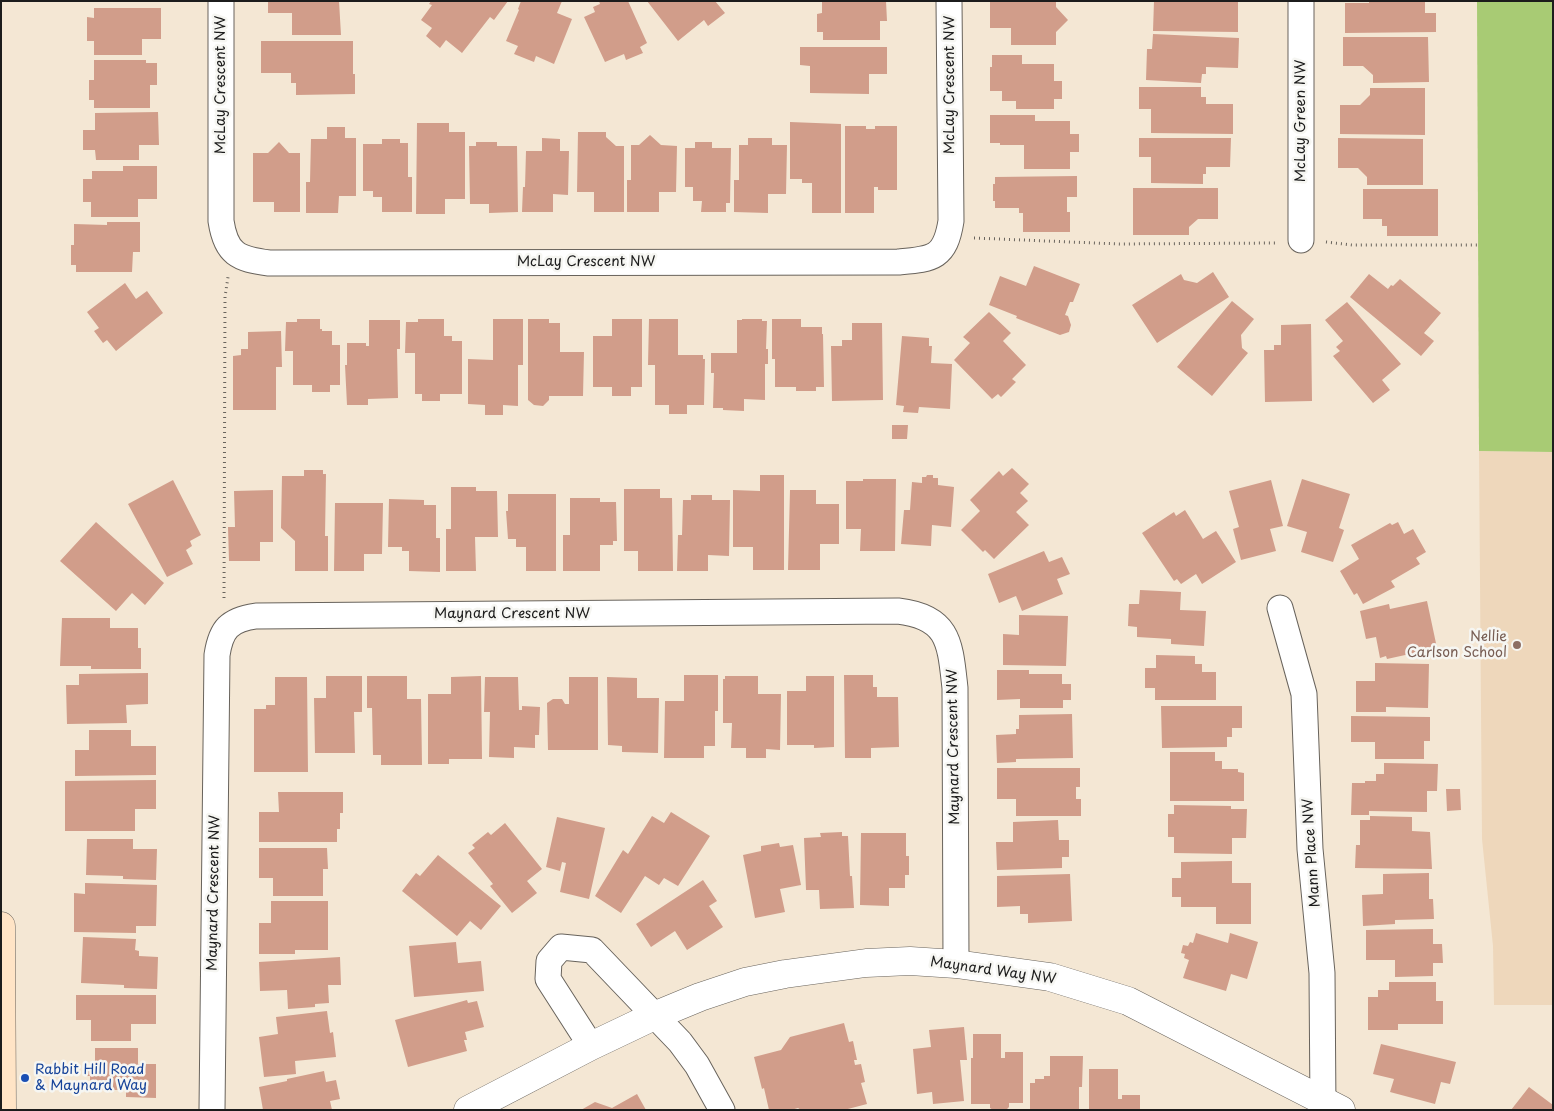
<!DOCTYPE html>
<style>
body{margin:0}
#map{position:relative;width:1554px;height:1111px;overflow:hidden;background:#f4e7d4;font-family:"Playpen Sans",sans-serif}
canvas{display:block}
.frame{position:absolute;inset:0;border:2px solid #1c1c1c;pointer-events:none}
</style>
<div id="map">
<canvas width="1554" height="1111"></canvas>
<div class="frame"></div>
</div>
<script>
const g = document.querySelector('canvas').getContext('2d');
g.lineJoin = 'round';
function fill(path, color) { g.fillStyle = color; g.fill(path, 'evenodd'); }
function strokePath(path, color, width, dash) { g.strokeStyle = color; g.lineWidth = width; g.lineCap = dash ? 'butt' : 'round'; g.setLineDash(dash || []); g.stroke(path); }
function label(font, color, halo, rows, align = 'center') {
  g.font = font + ' "Playpen Sans",sans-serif'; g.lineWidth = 5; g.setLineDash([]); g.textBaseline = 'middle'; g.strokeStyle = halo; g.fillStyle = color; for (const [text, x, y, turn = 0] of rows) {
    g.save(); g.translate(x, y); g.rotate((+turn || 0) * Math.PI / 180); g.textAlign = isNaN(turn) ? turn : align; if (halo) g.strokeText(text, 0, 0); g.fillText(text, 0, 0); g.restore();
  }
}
const built = new Path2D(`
 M1479,451L1553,452V1005H1494L1493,946L1482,839Z`);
const green = new Path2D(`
 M1477,1H1553V452L1479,451Z`);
const building = new Path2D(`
 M268,1H339L341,35H292V13H268Z
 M431,1H508L494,20L490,17L462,53L446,40L440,48L426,36L432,28L421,20L432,5L429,4Z
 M521,1H562L557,13L572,19L554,64L536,56L534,62L514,54L518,46L506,41L519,10L518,9Z
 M599,1H628L647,43L640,47L643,53L626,60L624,54L605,62L584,17L595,12L593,7L600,4Z
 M647,1H715L725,13L708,26L704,20L678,41Z
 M822,1H886L887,21H880V40H823V32H817V14L822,13Z
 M990,1H1056V7L1068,20L1056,32V45H1011V28H990Z
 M1154,1L1238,2V32L1153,31Z
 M1369,1H1425V13H1436V32L1345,33V3H1369Z
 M94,8H161V39H142V55H94V41H87V17L94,18Z
 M1153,34L1239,38L1238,68L1206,67V74H1202L1201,83L1146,80L1147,49H1152Z
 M1343,37H1428L1429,82L1373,83V75L1363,66H1343Z
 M261,41H353V74H355V94L296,95V83H291V73H261Z
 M800,47H887V74H869V94L810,93V66L800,65Z
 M992,55H1022V64H1054V81H1062V99H1054V109H1016V101H1002V91H990V67H992Z
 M94,60H146V63H157V85H150V108H94V100H89V80H94Z
 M1139,87H1201V97H1206V104H1233V134L1151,133V109H1139Z
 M1370,88H1425V135L1340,134V105H1360L1370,95Z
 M158,112L159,145H139V160H96L95,150H83V130H95V113Z
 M990,115H1035V121H1070V134H1079V152H1070V169H1024V145H1000V143H990Z
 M790,122L841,124V213H812V183H802V179H790Z
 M417,123H449V132H465V199H445V214H416Z
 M845,126H866V129H875V126H897V190H878V187H874V213H845Z
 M327,127H345V138H356V196H339L338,213H306V182H310L311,139H327Z
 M578,132H606V137L616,146H624V212H594V192H577Z
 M650,135L661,145L677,146L676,192H659V212H627V180H631V145H639Z
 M542,138L560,139V151H569L568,195L553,194V212H522L523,187H525L526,151H542Z
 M748,138H772V145H787L786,194H768V213L734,212V180H739V145H748Z
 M1139,138H1231L1230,167H1206V174H1203V184L1151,183V157H1139Z
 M1338,138L1423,139V185H1367V177L1358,168H1338Z
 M382,139H400V143H408V177H412V212H382V197H373V191H363V144H382Z
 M279,142L289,153H300V212H274V202H253V153H268Z
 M476,142H497V146H517L518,212L489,213V204H470L469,146H476Z
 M695,142H712V148H731L730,203H726V212H701L702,201H693V187H685V148H695Z
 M123,166H157V199H138V217H91V202H83V179H92V171H123Z
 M1077,176V197H1067V212H1070V232H1023V213H1019V208H995V201H993V184H995V177Z
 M1133,188H1218V219H1198L1189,227V235H1133Z
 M1363,189H1438V236H1387V226H1382V219H1363Z
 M107,222H140V252H133L132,272H76V265H71V245H74V224L107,225Z
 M1034,266L1080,284L1073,302H1070L1065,315L1068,316L1071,325L1069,332L1060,335L1016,318L1017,316L989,305L1000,276L1026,286Z
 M1213,272L1229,297L1157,343L1132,305L1181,274L1184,280L1197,283Z
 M1369,274L1388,289L1391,285L1393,286L1400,279L1441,313L1424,333L1434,341L1421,356L1350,297Z
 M125,283L136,299L147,291L163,313L116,351L107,340L103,343L94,331L99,328L87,312Z
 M1232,301L1254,319L1241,335L1242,348L1248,353L1212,396L1177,367Z
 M1347,302L1401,364L1382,380L1390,390L1373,403L1333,356L1340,351L1336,347L1343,341L1325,320Z
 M989,312L1011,333L1003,341L1026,365L1012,379L1016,382L1001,397L998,394L992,399L954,360L970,343L963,337Z
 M297,319H320V329H322V331H332V345H340V385H330V392H312V385H293V351H285L286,322H297Z
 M418,319H444V336H452V341H462V394H440V401H422V394H415V353H405L406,322H418Z
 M493,319H523V365H518V406L503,405V415H485V405L468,404V359L493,360Z
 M528,319H549V323H560V352H584L583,396H549V400L543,406L534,405L528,400Z
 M612,319H642V387H631V396H612V387H593V336H612Z
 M649,319H678V355H703V359H705L704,405H687V414H669V405H655V365H648Z
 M742,319H762V321H767L766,349H768V364H765V400L744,399V411L723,410V408H713L714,373H711V353H737V320H742Z
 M772,319H801V327H822V334H823L824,387H816V391H796V387H775V359H772Z
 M369,320H400V349H397L398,398L368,399V405H347L345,365H347V343H366V346H369Z
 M852,323H882L883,400L832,401L831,346H842V340H852Z
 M1311,324L1312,401L1265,402L1264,350H1274V345H1281V325Z
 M281,331L282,367H276V410H233V356L241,355V349H248V332Z
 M902,336L929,338V346H932L931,363L952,364L950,409L919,407L918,413L903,412L904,406L896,405Z
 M892,425H908L907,439H892Z
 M1012,468L1029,484L1020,493L1028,501L1016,512L1029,525L994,559L985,550L983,552L961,530L980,511L970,500L999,471L1003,476Z
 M304,470H323V474H326L325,536H328V571H295V541L281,528L282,476H304Z
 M760,475H784V570H753V547H733V490L760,491Z
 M927,475H933V478H938V485L954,487L951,527L932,525L931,546L901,544L904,510H910L912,482L922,483V477H926Z
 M863,479H896L895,551H860L861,529H846V481H863Z
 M1302,479L1350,494L1339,528L1344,530L1333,562L1301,552L1307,532L1287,526Z
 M173,480L201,535L190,541L192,546L186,550L193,564L167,577L128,504Z
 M1271,480L1283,526L1270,529L1276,551L1241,560L1233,529L1239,527L1229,491Z
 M451,487H476V491H497L498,537H475L476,571H446V529H451Z
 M624,489H660V498H672L673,571H638V551H624Z
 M273,490V542H260V561H229L228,527H235L234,491Z
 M790,490H816V504H839V544H820V570H788Z
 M508,494H556V571H526V547H516V539H508L506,511H508Z
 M691,495H712V500H730L729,556L708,555V571H677L678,535H682L683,500H691Z
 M570,498H600V502H616L617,541H613V545H600V571H563V535H570Z
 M389,499L424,500V505H436V538H440V572L409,571V551H402V547H388Z
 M335,503H383L382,554H364V571H334Z
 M1185,510L1203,539L1216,531L1236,562L1202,584L1196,574L1181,584L1177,579L1174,581L1142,533L1174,512L1176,516Z
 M96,522L164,583L145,605L132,593L116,611L60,561Z
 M1398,522L1404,534L1413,529L1426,552L1416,558L1420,564L1391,581L1395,587L1363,604L1357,593L1354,595L1340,571L1359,559L1351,545L1390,523L1392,525Z
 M1044,551L1049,562L1062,557L1070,574L1057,579L1063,594L1022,611L1016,596L999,603L988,574Z
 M1140,590L1181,592L1180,610L1206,611L1204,646L1171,644V639L1137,637V627L1128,626L1129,604H1139Z
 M1427,601L1437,648L1387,659L1386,656L1380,658L1376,637L1366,639L1360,611L1389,604L1390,609Z
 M1019,615L1068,616L1066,666L1003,665V634L1019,635Z
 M62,618H110V628H138V648H141V669H91V666H60Z
 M1156,655L1195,656V664H1202V672H1216V700H1155V688H1145V668H1156Z
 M1375,663L1429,664L1428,708L1386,707V712H1356V681H1375Z
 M997,670H1029V674H1062V684H1071V700H1063V708H1020V699L997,700Z
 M148,673V704L126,705L127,723L67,724L66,685H79V674Z
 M684,675H718V711H715V746H704V758H664L665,701H684Z
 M844,675H873V687H877V697H898L899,747L871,748V758H845Z
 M326,676H362V712H354L355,753H315L314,698H326Z
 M367,676H407V699H421L422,765H381V755H373L372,708H367Z
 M481,676L482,759H449V764H428V694H451V677Z
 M725,676H758V694H781L780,750L766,749V758H746V748H731L732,723H723V679H725Z
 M806,676H834V747L814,748V745H787V691H806Z
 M275,677H307L308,772H254V709H266V705H275Z
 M485,677H518L519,710H522V706L540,707L539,735H535V748L514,747V758L489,757L490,712H484Z
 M569,677H598V750H548L547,703L553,699H562L565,704H569Z
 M607,677L637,678V698H659L658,753L622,752V746L608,745Z
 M1161,706H1242V728H1232V737H1227V747L1162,748Z
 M1072,714L1073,758L1016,759V762L997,763L996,735L1016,734V729H1019V715Z
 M1351,716L1430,717V741H1424V759H1375V742H1351Z
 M89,730H131V746H156V775L75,776V750H89Z
 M1170,752H1215V761H1222V769H1238V772L1244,773V801H1170Z
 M1384,763L1438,764L1437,791H1427V812L1369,811V815H1351L1352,783H1365V781H1376V774H1384Z
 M997,768H1080V787H1076V799H1081V816H1016V799H997Z
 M156,780V809H135V831H65V781Z
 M1446,789H1460L1461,810L1447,811Z
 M278,792H343V813H340V829H337V842H259V812H279Z
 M1174,805L1231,806V809H1247L1246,838H1232V854L1174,853V837H1168V814H1174Z
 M671,812L710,836L678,886L664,878L659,885L645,876L621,913L595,896L623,850L628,854L652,816L664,823Z
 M1370,816L1412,817V831L1430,832L1432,869L1355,868L1356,845H1360V820H1370Z
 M557,817L605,828L589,899L560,892L566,863L562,862L560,871L546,867Z
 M1058,820L1059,840H1069V857H1062V868L997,870L996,842H1013V822Z
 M505,823L542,869L527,881L537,893L512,913L490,886L493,884L468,853L475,848L472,845L488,832L491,835Z
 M842,832V836H848L850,876H852L854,908L820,909L819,890H806L804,838L821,837L820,833Z
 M861,833H906V856H909V875H905V888H889V906L860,905Z
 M87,839H133V849H157L156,880L123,879V876L86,875Z
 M779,843L780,847L793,845L801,885L780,889L785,912L755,918L743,855L761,851V846Z
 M259,848H327L328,869H323V896H273V878H259Z
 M438,855L501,906L481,930L470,921L457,936L402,891L416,873L420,876Z
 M1232,861V883H1251V924H1216V907H1181V897H1172V878H1181V862Z
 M1429,873V899H1433L1434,919L1395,920V924L1363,926L1362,895L1383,894V874Z
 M1070,874L1072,921L1028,923V914H1020V906L997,907V876Z
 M703,880L717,901L709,906L723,927L687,950L675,931L651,947L636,924Z
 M85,883L157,885L156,926H136V933L74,932V893L85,894Z
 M271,901H328V950H295V954H259V923H271Z
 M1433,929V944H1442L1443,963H1433V976L1395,977V960H1366V930Z
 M1196,933L1228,943L1230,933L1258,942L1247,979L1231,974L1226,991L1183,978L1189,960L1184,958L1185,954L1181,953L1183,945L1188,946L1190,942L1193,943Z
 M83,937L136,939L135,950L139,951V956L158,957L157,989L124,988V985L81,983Z
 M456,942L458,963L481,961L484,991L414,997L409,946Z
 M340,957L341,985H328L329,1003L315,1004V1007L288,1009L287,990L260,991L259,962Z
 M1389,982H1436V1001H1443V1024H1398V1030H1368V997H1378V990H1389Z
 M76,995H156V1024H131V1041H91V1020H76Z
 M467,1000L468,1003L477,1001L484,1027L465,1032L467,1040H464L467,1051L408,1067L395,1020Z
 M327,1011L330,1033L333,1032L336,1057L295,1061L296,1074L264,1077L259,1037L278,1034L276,1017Z
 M844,1023L849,1042L853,1041L857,1060H854L855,1065L861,1064L865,1082L861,1083L867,1104L844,1110H801L798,1108L791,1110H769L764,1088L762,1089L754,1057L781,1050L790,1037Z
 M964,1027L967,1060H960L964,1101L933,1104L932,1092L917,1094L913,1049L931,1047L929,1030Z
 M973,1034H1001V1058H1005V1052H1023V1103H1009V1107L1006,1110H993L990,1108V1104H971V1058H973Z
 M1381,1044L1456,1062L1450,1084L1441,1082L1435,1104L1390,1092L1394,1079L1373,1074Z
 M95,1048H138V1064H156V1098L126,1097V1090H94V1082H90V1076H86V1068H91V1063H95Z
 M1050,1056H1083L1082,1087H1079V1110H1030V1083H1035V1079H1044V1076H1050Z
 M1089,1069H1118V1099H1122V1095H1140V1110H1089Z
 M324,1071L326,1082L336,1080L340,1099L330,1101L332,1110H263L259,1087L287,1081V1079Z
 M1529,1087L1553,1105V1110H1511Z
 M637,1094L646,1110H581L595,1102L612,1108Z`);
const path = new Path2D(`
 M974,238L1119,244L1275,243
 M1326,242L1352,245H1478
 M224,598L225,297L228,277`);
const minor = new Path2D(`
 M221,1V221C226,254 238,259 269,263L898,262C932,259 945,259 951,221L949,1
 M1301,1V240
 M1280,608L1304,694L1310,849L1322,973L1323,1110
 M591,1046L548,979L549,961L561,947L592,950L680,1042L697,1065L722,1110
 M212,1110L217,655C221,629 229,620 256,616L898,611C950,617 950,644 955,688L956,964`);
const tertiary = new Path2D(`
 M468,1110L591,1046L654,1016L700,997L745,982L785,974L866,963L910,961L956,964L1050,977L1128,1001L1341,1110`);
const secondary = new Path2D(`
 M1,926L2,1110`);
const markers = [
 [1517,645,5,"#8d6e63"],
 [25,1078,5,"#1a4fb4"]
];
const streetNames = [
 ["McLay Crescent NW",221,85,-90],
 ["McLay Crescent NW",950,85,-90],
 ["McLay Green NW",1301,121,-90],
 ["McLay Crescent NW",586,262],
 ["Maynard Crescent NW",512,614],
 ["Maynard Crescent NW",954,747,-91],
 ["Mann Place NW",1312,853,-94],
 ["Maynard Crescent NW",214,893,-89],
 ["Maynard Way NW",993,971,8]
];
const educationNames = [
 ["Nellie",1507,637],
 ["Carlson School",1507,653]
];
const transitNames = [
 ["Rabbit Hill Road",35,1070],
 ["& Maynard Way",35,1086]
];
fill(built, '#eed7bb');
fill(green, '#a8cb74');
fill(building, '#d19d8a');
strokePath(minor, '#68635c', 27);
strokePath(tertiary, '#68635c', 29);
strokePath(secondary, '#68635c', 29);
strokePath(path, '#68635c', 3, [1, 4]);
strokePath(minor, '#fff', 25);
strokePath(tertiary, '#fff', 28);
strokePath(secondary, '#ffe4c6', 28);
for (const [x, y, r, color] of markers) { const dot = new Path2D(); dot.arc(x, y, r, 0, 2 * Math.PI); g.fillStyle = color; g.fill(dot); strokePath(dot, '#f6f6f2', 2); }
label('14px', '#1c1c1c', '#f6f6f2', streetNames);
label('14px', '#785e54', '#f6f6f2', educationNames, 'right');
label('14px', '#164399', '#f6f6f2', transitNames, 'left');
</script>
